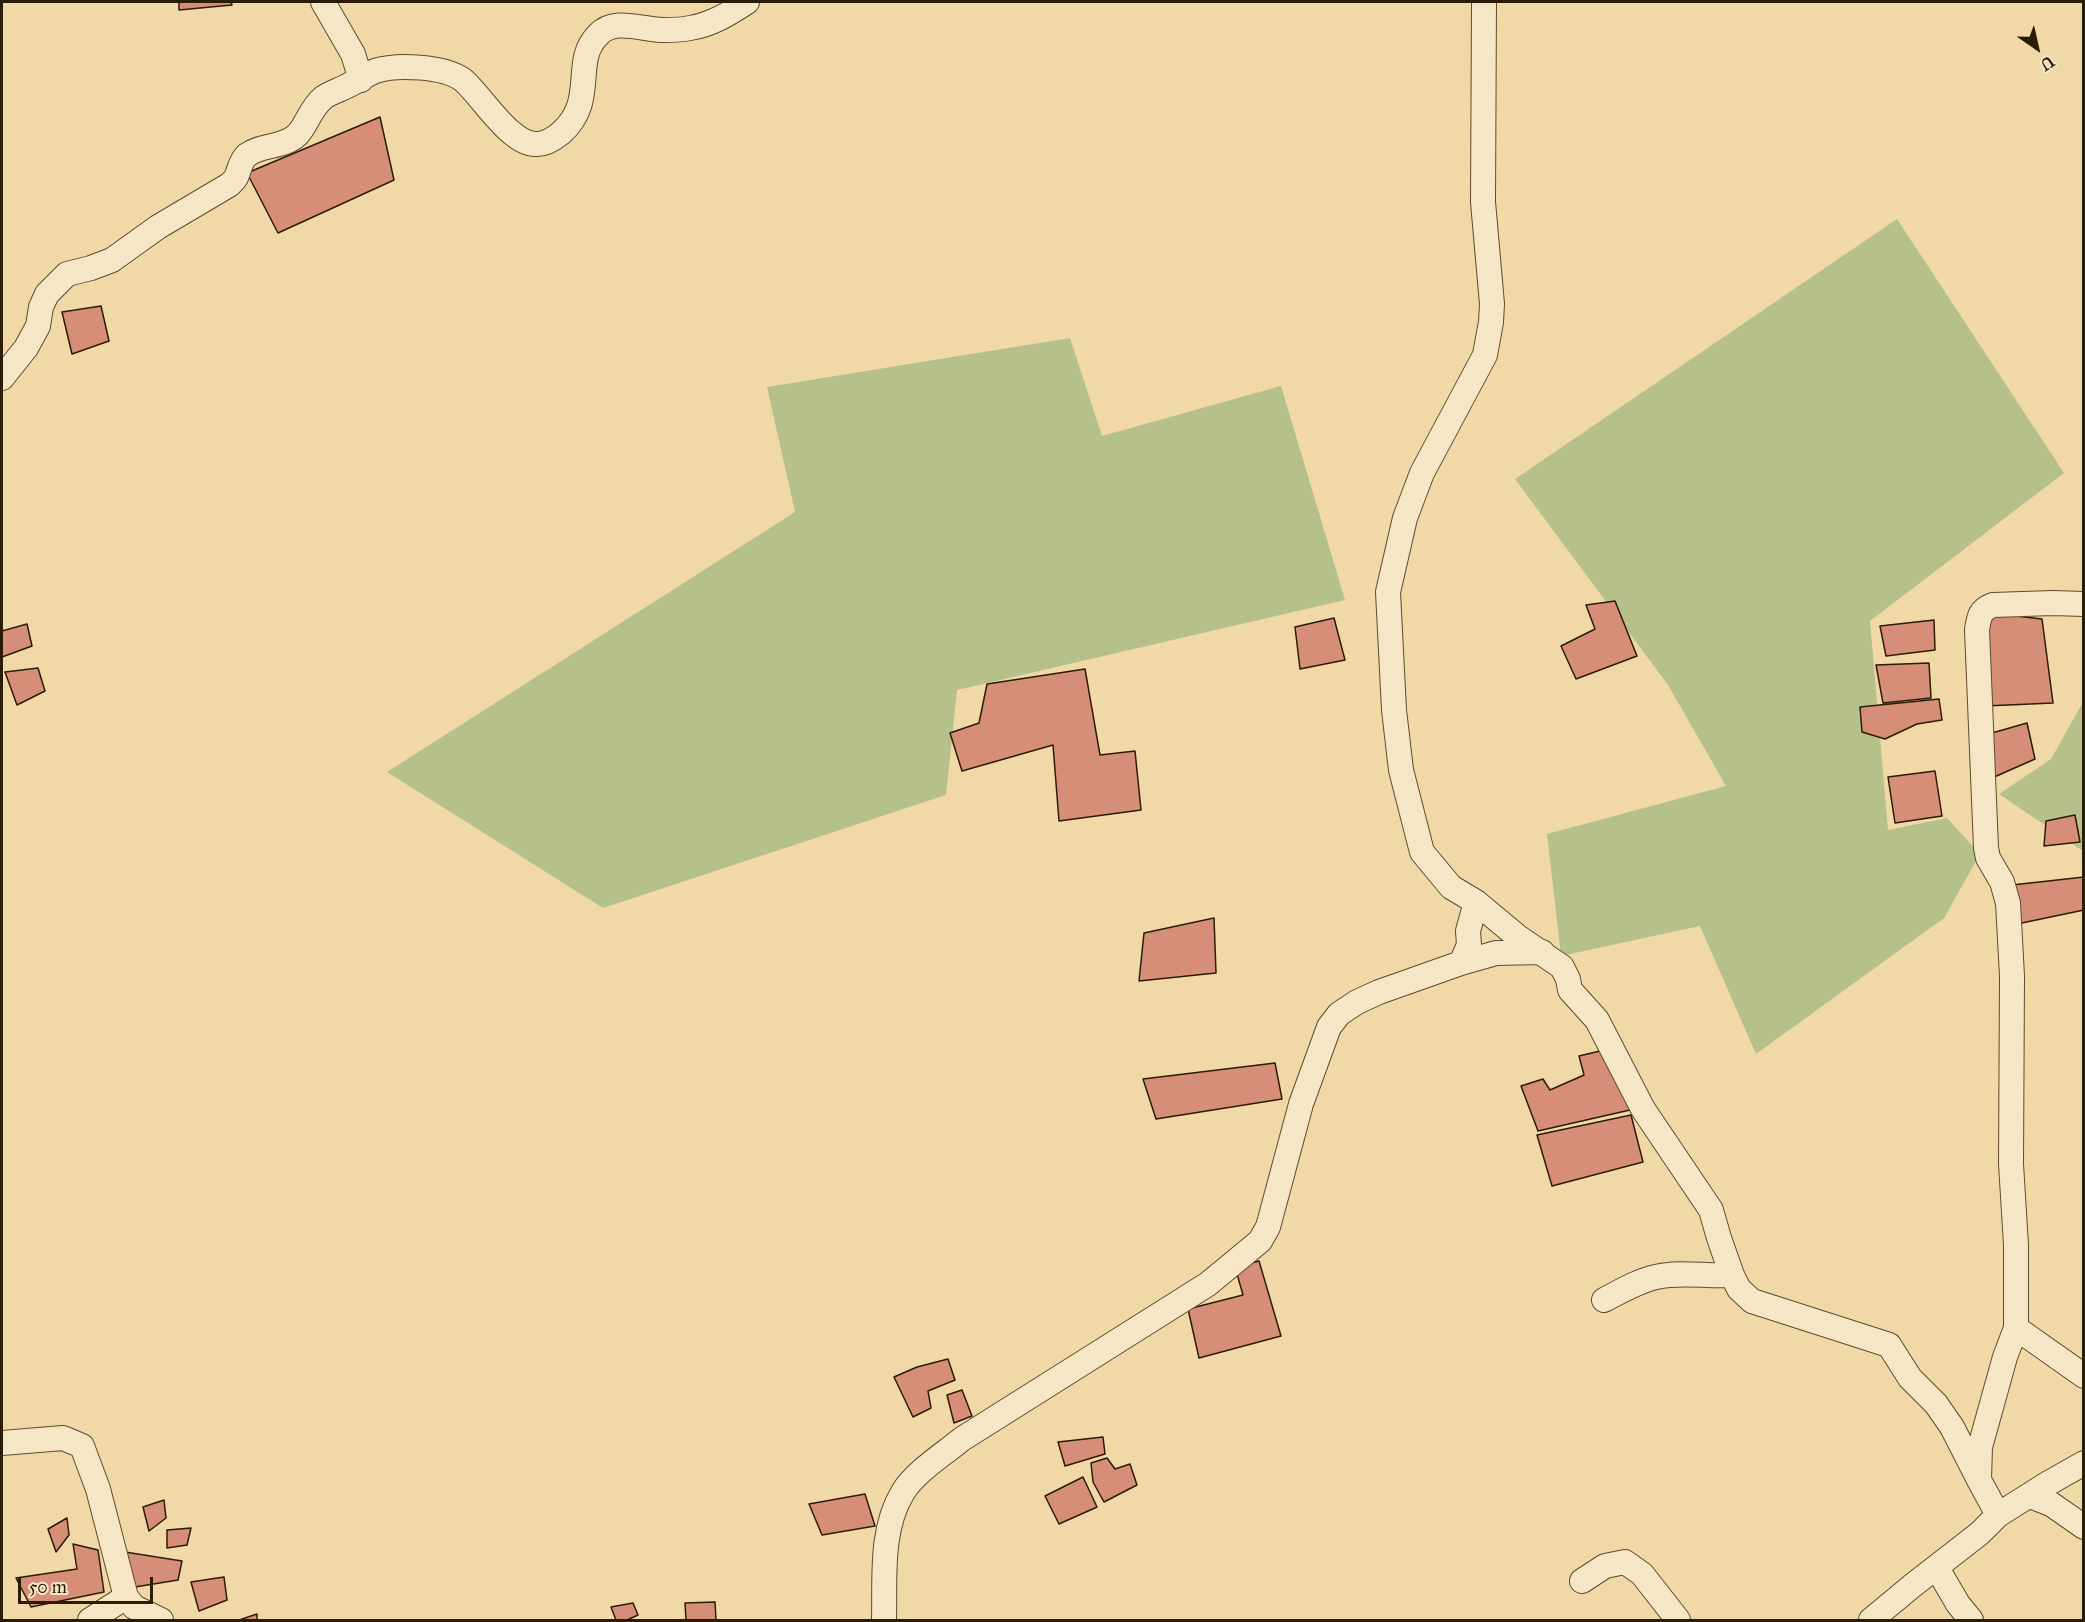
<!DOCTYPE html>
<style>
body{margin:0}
#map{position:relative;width:2085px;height:1622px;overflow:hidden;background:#f1d9a7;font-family:"IM FELL Great Primer",serif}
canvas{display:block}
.frame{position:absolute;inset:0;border:3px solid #2b1c07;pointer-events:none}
.north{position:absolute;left:2007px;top:18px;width:60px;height:60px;-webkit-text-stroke:4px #f6e6c6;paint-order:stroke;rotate:146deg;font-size:16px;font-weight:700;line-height:24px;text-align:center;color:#2b1c07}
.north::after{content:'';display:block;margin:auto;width:21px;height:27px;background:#2b1c07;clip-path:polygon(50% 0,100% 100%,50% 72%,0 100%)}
.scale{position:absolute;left:18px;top:1577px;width:135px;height:27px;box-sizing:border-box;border:3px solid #2b1c07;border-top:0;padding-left:8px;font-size:18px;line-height:21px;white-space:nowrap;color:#2b1c07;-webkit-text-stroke:4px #f6e6c6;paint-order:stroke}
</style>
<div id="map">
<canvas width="2085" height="1622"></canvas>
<div class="frame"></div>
<div class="north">U</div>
<div class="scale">50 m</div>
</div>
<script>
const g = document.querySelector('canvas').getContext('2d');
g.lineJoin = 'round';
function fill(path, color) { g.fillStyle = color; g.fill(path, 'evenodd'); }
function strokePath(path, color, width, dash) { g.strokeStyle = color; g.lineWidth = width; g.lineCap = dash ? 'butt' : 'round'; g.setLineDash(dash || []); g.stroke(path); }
const green = new Path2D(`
 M1897,219L2064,473L1870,621L1888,830L1947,818L1980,854L1944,918L1756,1054L1700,926L1561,956L1547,834L1726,786L1668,685L1515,479Z
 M1070,338L1102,436L1281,386L1345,600L957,690L946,795L603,908L387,772L795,512L767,387Z
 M2083,702V851L1999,794L2051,759Z`);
const building = new Path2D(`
 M179,2H231L232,5L179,10Z
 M380,117L394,180L278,233L247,173Z
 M101,306L109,341L72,354L62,312Z
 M1615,601L1637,656L1576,679L1561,646L1595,629L1586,605Z
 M1982,612L2042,619L2053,703L1985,706Z
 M1334,618L1345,660L1300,669L1295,627Z
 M1934,620L1935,650L1886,656L1880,626Z
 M27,624L32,646L2,657V631Z
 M1929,663L1931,698L1883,703L1876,665Z
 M38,668L45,691L17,705L5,672Z
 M1085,669L1100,755L1135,751L1141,810L1059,821L1053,745L962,771L950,733L979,723L987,684Z
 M1939,699L1942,720L1917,724L1885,739L1862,732L1860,707Z
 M2027,723L2035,759L1992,778L1985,735Z
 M1935,771L1942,816L1895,823L1888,777Z
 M2075,815L2080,842L2044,846L2046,821Z
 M2084,877V910L2017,924L2012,885Z
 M1214,918L1216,973L1139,981L1144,933Z
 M1604,1050L1630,1110L1538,1131L1521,1086L1543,1079L1550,1090L1584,1075L1579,1056Z
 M1275,1063L1282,1099L1156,1119L1143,1079Z
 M1631,1115L1643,1162L1552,1186L1537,1135Z
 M1259,1261L1281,1336L1199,1358L1188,1309L1243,1295L1235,1267Z
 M948,1359L955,1380L928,1391L931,1408L913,1417L894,1377L917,1367Z
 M962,1390L972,1416L954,1423L947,1395Z
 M1103,1437L1105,1454L1065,1466L1058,1442Z
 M1107,1458L1115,1469L1130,1464L1137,1485L1104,1502L1093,1482L1091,1463Z
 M1083,1477L1097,1507L1059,1524L1045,1496Z
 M865,1494L875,1526L822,1535L809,1504Z
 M164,1500L166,1518L149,1531L143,1507Z
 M67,1518L69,1535L56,1552L48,1529Z
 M191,1528L187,1545L167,1548V1530Z
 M73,1544L98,1550L104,1592L31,1607L16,1578L77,1569Z
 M125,1552L182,1561L178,1580L135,1587Z
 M224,1577L227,1600L199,1611L191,1582Z
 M715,1602L716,1620H686L685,1603Z
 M633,1603L638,1615L627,1620H616L611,1607Z
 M257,1614V1620H239Z`);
const minor = new Path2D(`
 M323,2L353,54L361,80
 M1484,2L1483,202L1492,304L1491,322L1485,355L1422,473L1405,518L1388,592L1394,710L1401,770L1422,852L1451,887L1476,902L1518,937L1562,967L1568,979L1570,990L1597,1020L1643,1109L1711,1210L1719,1238L1732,1275L1739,1289L1752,1301L1889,1345L1910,1378L1936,1404L1952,1427L1979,1480
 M2,378L26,348L38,326L41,307L47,294L67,274L91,268L112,260L158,227L229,185C232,182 236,179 237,175C240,168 241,160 247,155C262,144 283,148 297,135C307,125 310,109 323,98C329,93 340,90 347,86C356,82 366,75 375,71C397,64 444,66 463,80C481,95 511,146 537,144C545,144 555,138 561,133C598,100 571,62 598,35C614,17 643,30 663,30C672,30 682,30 690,28C711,25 730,13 747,2
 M1461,963L1469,945L1468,931L1476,902
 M1604,1300C1621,1291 1638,1281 1656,1277C1681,1271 1708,1277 1732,1275
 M2016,1328L2084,1376
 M2,1443L63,1438L82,1446L98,1489L126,1597L134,1607L161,1620
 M2030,1496L2051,1504L2084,1527
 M1998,1515L1979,1480L1980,1447L2005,1357L2016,1328V1245L2011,1164L2012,976L2008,903L2002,882L1988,858L1986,848L1977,630C1979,616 1980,610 1993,605L2053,603L2084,604
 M1937,1568L1958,1604L1971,1620
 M1582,1581L1605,1566L1625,1562L1642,1574L1678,1620
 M90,1620L126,1597
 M884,1620C885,1579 880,1529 903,1492C915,1472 944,1454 962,1439L1208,1284L1260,1241L1268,1227L1301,1104L1329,1027L1339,1014L1357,1002L1379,992L1461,963L1496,953L1542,952
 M1871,1620L1912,1586L1980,1533L1998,1515L2047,1484L2084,1463`);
fill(green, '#b5c08a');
fill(building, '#d78e79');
strokePath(building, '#2b1c07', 1.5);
strokePath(minor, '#5c4b2f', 26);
strokePath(minor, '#f6e6c6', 24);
</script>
